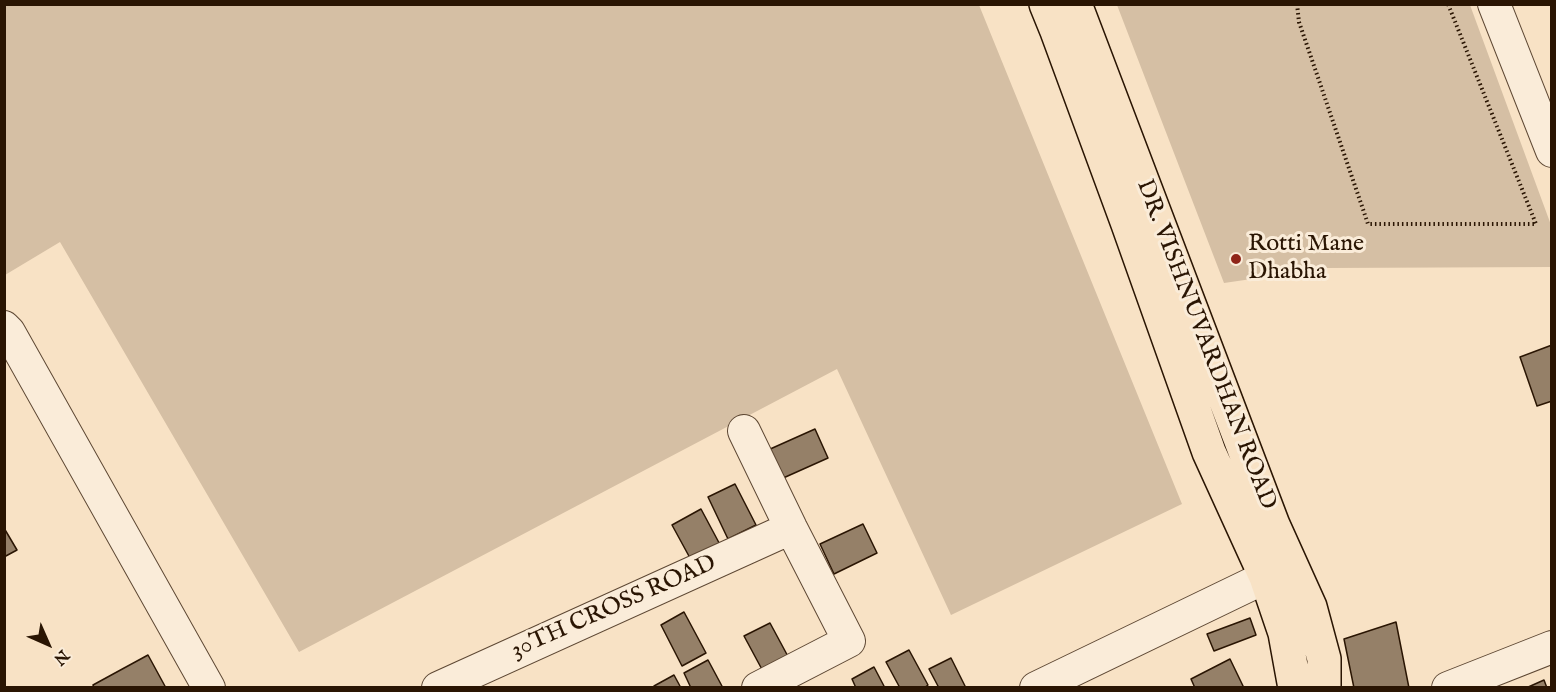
<!DOCTYPE html>
<style>
body{margin:0}
#map{position:relative;width:1556px;height:692px;overflow:hidden;background:#f8e2c5;font-family:"IM FELL English",serif}
canvas{display:block}
.frame{position:absolute;inset:0;border:6px solid #2a1503;pointer-events:none}
.north{position:absolute;left:18px;top:614px;width:60px;height:60px;-webkit-text-stroke:4px #faecd9;paint-order:stroke;rotate:135deg;font-size:16px;font-weight:700;line-height:24px;text-align:center;color:#2a1503}
.north::after{content:'';display:block;margin:auto;width:21px;height:27px;background:#2a1503;clip-path:polygon(50% 0,100% 100%,50% 72%,0 100%)}
</style>
<div id="map">
<canvas width="1556" height="692"></canvas>
<div class="frame"></div>
<div class="north">N</div>
</div>
<script>
const g = document.querySelector('canvas').getContext('2d');
g.lineJoin = 'round';
function fill(path, color) { g.fillStyle = color; g.fill(path, 'evenodd'); }
function strokePath(path, color, width, dash) { g.strokeStyle = color; g.lineWidth = width; g.lineCap = dash ? 'butt' : 'round'; g.setLineDash(dash || []); g.stroke(path); }
function label(font, color, halo, rows, align = 'center') {
  g.font = font + ' "IM FELL English",serif'; g.lineWidth = 6; g.setLineDash([]); g.textBaseline = 'middle'; g.strokeStyle = halo; g.fillStyle = color; for (const [text, x, y, turn = 0] of rows) {
    g.save(); g.translate(x, y); g.rotate((+turn || 0) * Math.PI / 180); g.textAlign = isNaN(turn) ? turn : align; if (halo) g.strokeText(text, 0, 0); g.fillText(text, 0, 0); g.restore();
  }
}
const green = new Path2D(`
 M5,5H979L1182,504L951,615L837,369L299,652L60,242L5,275Z
 M1117,5H1470L1551,225V267L1327,268L1224,283Z`);
const building = new Path2D(`
 M1552,345V401L1537,406L1520,357Z
 M815,429L828,458L781,479L768,450Z
 M735,484L756,525L728,539L708,497Z
 M701,509L725,554L696,569L672,525Z
 M863,524L877,553L834,574L820,544Z
 M4,528L17,550L4,557Z
 M684,612L706,653L682,666L661,625Z
 M1250,618L1256,635L1214,651L1207,634Z
 M1396,622L1409,688H1354L1344,639Z
 M770,623L791,662L765,675L744,636Z
 M909,650L928,685L924,688H900L886,662Z
 M148,655L166,688H94L93,685Z
 M951,658L966,688H939L929,669Z
 M1230,659L1244,688H1195L1191,679Z
 M708,660L723,688H691L684,673Z
 M874,667L885,688H856L852,679Z
 M674,675L681,688H655L654,686Z
 M1544,680L1547,688H1526Z`);
const path = new Path2D(`
 M1297,4L1299,22L1368,224H1536L1448,4`);
const minor = new Path2D(`
 M1494,4L1552,151
 M4,327L9,332L209,688
 M744,431L791,528L849,641L758,688
 M438,688L791,528
 M1036,688L1266,577
 M1448,688L1552,647`);
const major = new Path2D(`
 M1046,4L1057,31L1128,224L1209,452L1266,577L1285,633L1295,688
 M1075,4L1273,525L1310,607L1324,659V688`);
const markers = [
 [1236,259,6,"#8f2418"]
];
const poiNames = [
 ["Rotti Mane",1248,245],
 ["Dhabha",1248,273]
];
const streetNames = [
 ["DR. VISHNUVARDHAN ROAD",1205,345,69],
 ["30TH CROSS ROAD",614,608,-24]
];
fill(green, '#d5bfa4');
fill(building, '#958068');
strokePath(building, '#2a1503', 1.5);
strokePath(minor, '#5e4834', 34);
strokePath(major, '#2a1503', 36);
strokePath(path, '#2a1503', 4, [1.5, 3]);
strokePath(minor, '#faecd9', 32);
strokePath(major, '#f8e2c5', 33);
for (const [x, y, r, color] of markers) { const dot = new Path2D(); dot.arc(x, y, r, 0, 2 * Math.PI); g.fillStyle = color; g.fill(dot); strokePath(dot, '#faecd9', 2); }
label('24px', '#2a1503', '#faecd9', poiNames, 'left');
label('24px', '#2a1503', '#faecd9', streetNames);
</script>
